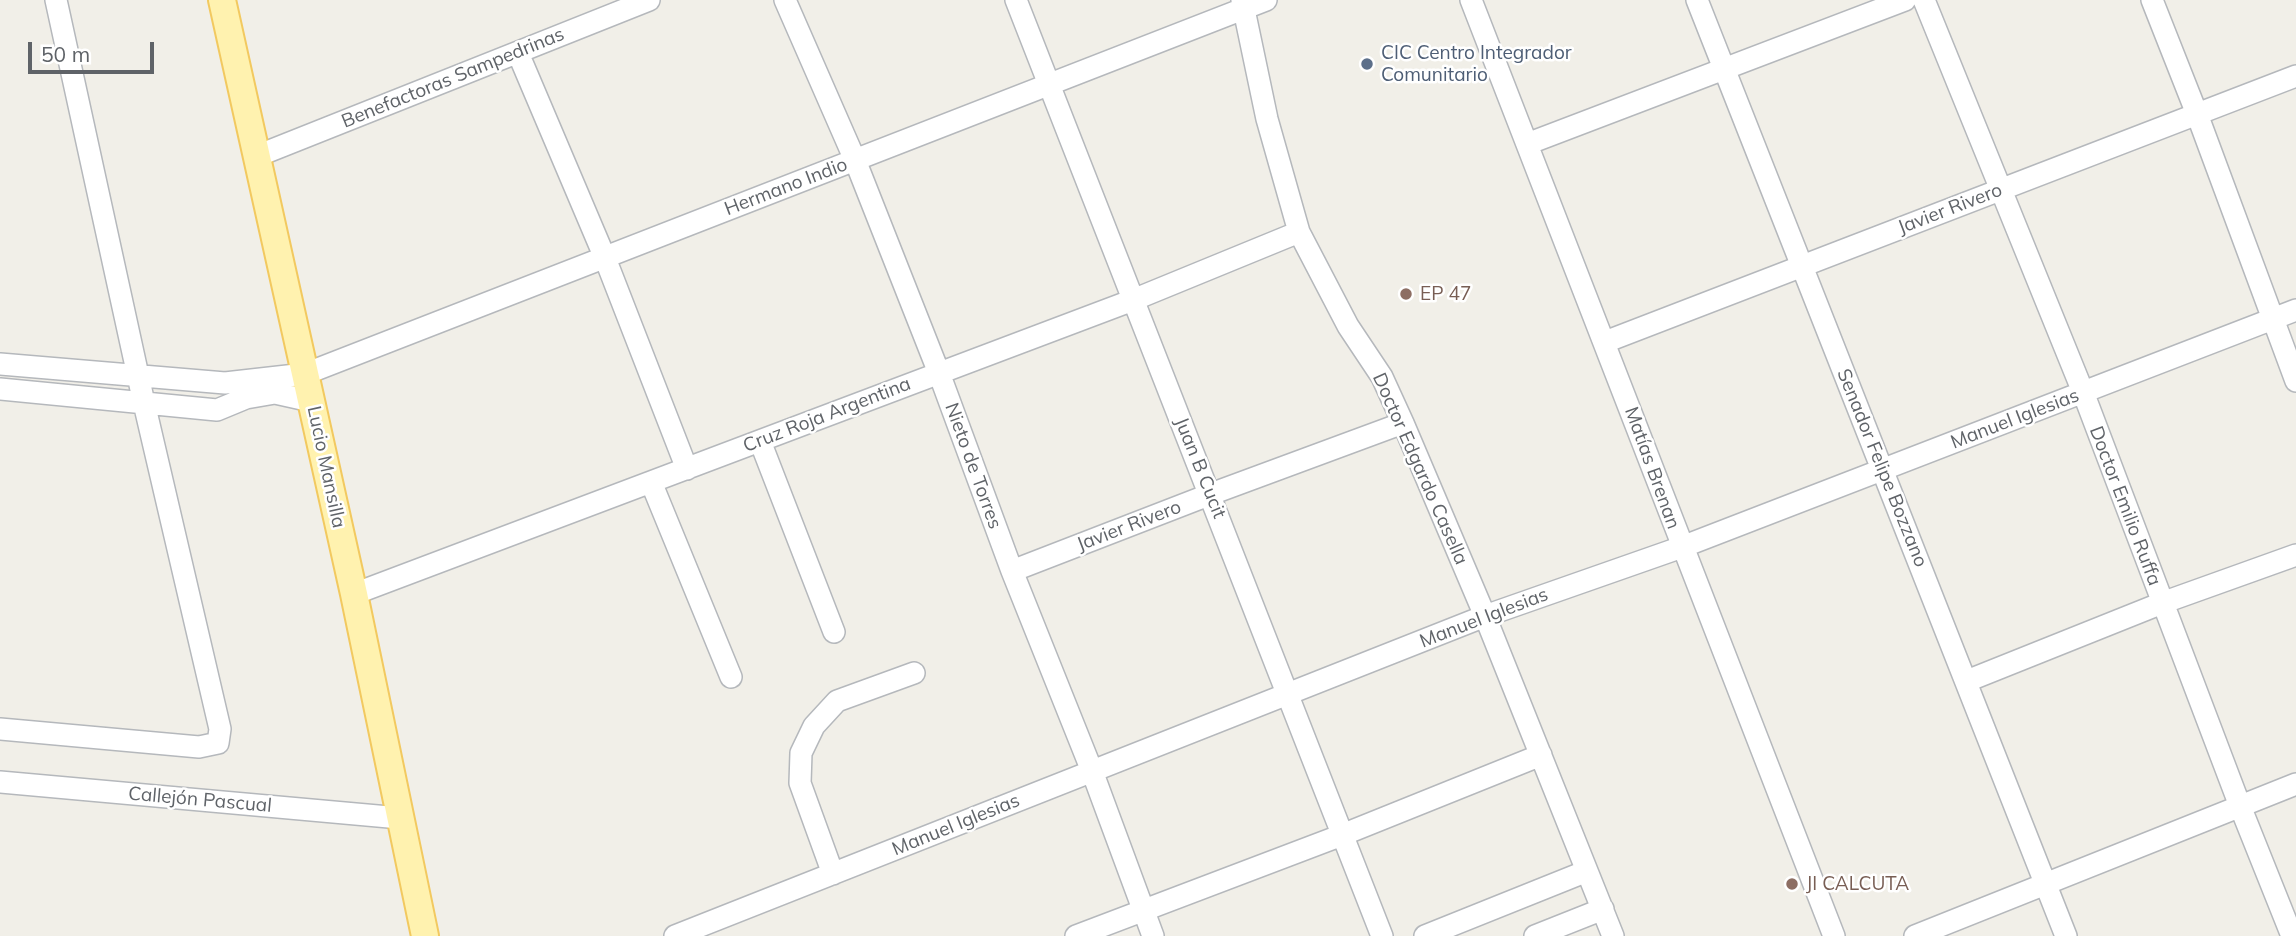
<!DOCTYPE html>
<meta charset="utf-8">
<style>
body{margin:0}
#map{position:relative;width:2296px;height:936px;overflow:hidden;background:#f1efe8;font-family:Mulish,sans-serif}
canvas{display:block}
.scale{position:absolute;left:28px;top:42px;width:126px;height:32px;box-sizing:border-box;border:4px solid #5f6368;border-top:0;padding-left:9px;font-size:21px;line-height:24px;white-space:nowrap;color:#5f6368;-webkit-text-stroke:5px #fff;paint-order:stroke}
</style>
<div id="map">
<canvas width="2296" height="936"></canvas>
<div class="scale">50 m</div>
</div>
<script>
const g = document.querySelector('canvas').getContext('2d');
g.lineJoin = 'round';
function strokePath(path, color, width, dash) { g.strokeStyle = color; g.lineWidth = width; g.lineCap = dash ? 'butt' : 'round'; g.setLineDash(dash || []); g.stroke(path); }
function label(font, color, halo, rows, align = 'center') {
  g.font = font + ' Mulish,sans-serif'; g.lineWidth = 5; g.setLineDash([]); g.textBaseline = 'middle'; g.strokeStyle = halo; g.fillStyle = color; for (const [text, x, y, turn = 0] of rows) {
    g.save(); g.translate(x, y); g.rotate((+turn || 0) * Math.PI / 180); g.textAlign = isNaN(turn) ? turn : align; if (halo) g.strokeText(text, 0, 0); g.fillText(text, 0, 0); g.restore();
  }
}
const minor = new Path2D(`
 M785,0L855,160L939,373L1012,571L1092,771L1153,936
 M1016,0L1382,936
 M1242,0L1267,119L1299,232L1348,326L1382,377L1403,423L1485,616L1613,936
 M1471,0L1834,936
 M1697,0L2066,936
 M1924,0L2083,392L2240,806L2292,936
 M2152,0L2197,114L2296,381
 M518,53L605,258L687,469
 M1527,144L1905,0
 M257,156L649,0
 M1605,342L2296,76
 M0,364L225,383L305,374L1266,0
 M0,389L217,410L246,398L275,393L311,401
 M760,441L834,632
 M651,482L731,677
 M1012,571L1211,494L1403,423
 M354,594L1133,300L1299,232
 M1967,681L2162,603L2296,555
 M0,729L199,747L218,743L220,729L144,403L56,0
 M0,782L400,818
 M833,874L800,783L801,753L814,726L837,701L914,673
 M675,936L1485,616L1682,547L2296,310
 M1076,936L1342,835L1541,755
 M1425,936L1587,871
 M1535,936L1603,909
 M1915,936L2296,784`);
const major = new Path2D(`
 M222,0L354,594L425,936`);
const markers = [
 [1367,64,7,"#5c6f8a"],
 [1406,294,7,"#8d6e63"],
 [1792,884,7,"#8d6e63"]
];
const serviceNames = [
 ["CIC Centro Integrador",1381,53],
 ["Comunitario",1381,75]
];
const streetNames = [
 ["Benefactoras Sampedrinas",453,78,-22],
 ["Hermano Indio",786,187,-21],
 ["Javier Rivero",1950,209,-21],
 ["Cruz Roja Argentina",827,415,-21],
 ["Manuel Iglesias",2015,419,-21],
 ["Nieto de Torres",973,466,70],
 ["Lucio Mansilla",326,467,78],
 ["Juan B Cucit",1200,468,68],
 ["Matías Brenan",1652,468,70],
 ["Senador Felipe Bozzano",1882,468,68],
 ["Doctor Edgardo Casella",1420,469,66],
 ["Doctor Emilio Ruffa",2125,506,69],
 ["Javier Rivero",1129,526,-21],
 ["Manuel Iglesias",1484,618,-21],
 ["Callejón Pascual",200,800,5],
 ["Manuel Iglesias",956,825,-22]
];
const educationNames = [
 ["EP 47",1420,294],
 ["JI CALCUTA",1806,884]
];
strokePath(minor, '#b5b8bc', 24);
strokePath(major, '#f2c960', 30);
strokePath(minor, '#fff', 21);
strokePath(major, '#fff2af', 26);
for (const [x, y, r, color] of markers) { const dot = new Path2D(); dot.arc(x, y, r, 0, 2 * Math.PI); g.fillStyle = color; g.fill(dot); strokePath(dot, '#fff', 2.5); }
label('19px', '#4e5e75', '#fff', serviceNames, 'left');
label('19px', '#5f6368', '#fff', streetNames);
label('19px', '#785e54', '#fff', educationNames, 'left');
</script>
